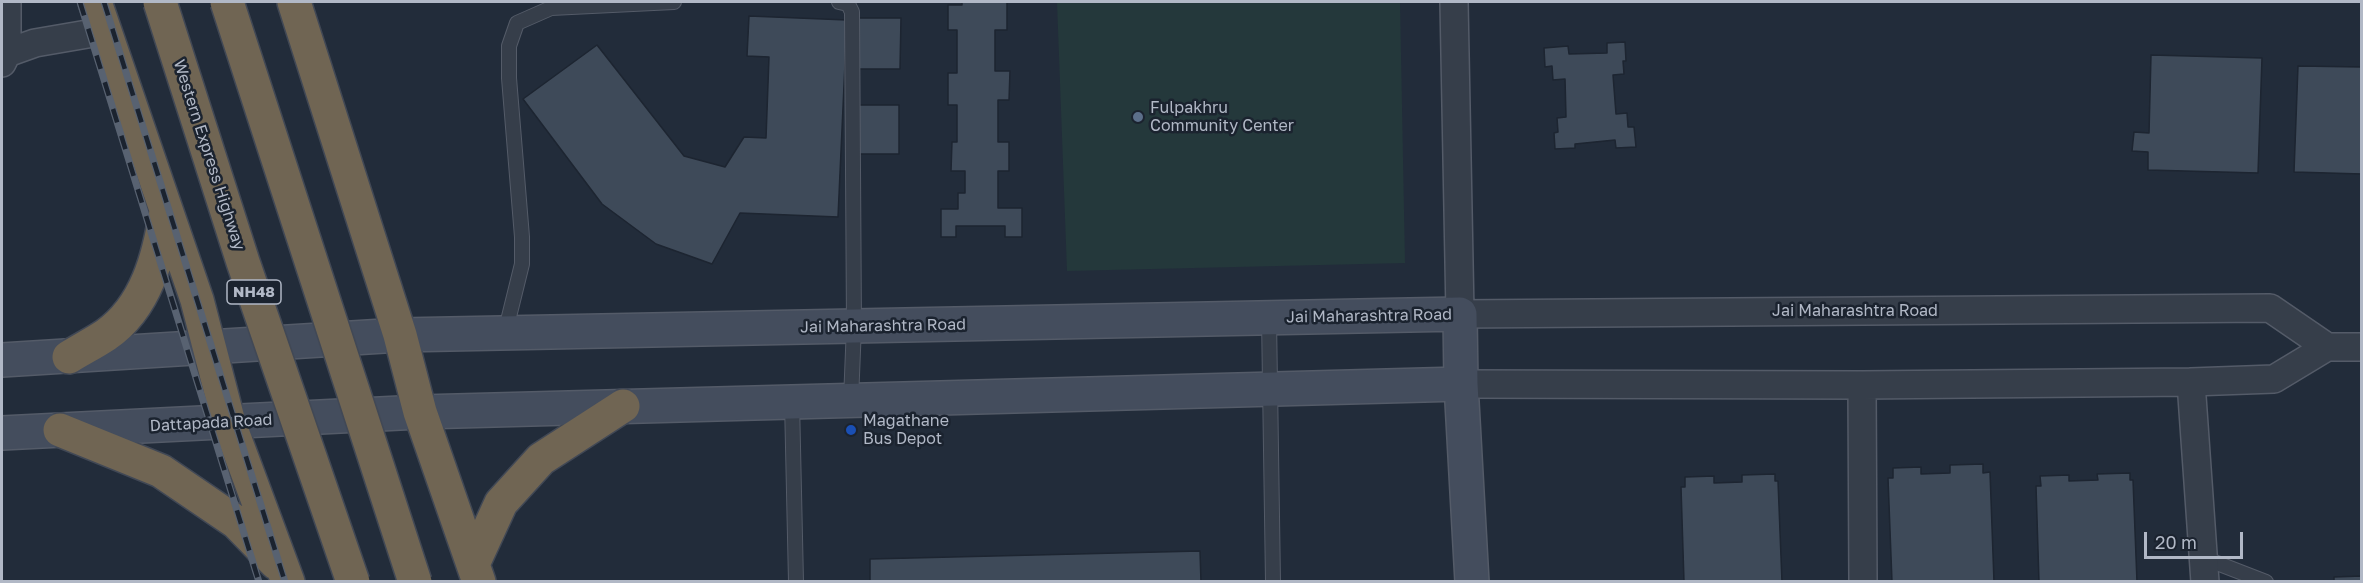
<!DOCTYPE html>
<style>
body{margin:0}
#map{position:relative;width:2363px;height:583px;overflow:hidden;background:#222c3a;font-family:"Golos Text",sans-serif}
canvas{display:block}
.frame{position:absolute;inset:0;border:3px solid #b1b8c6;pointer-events:none}
.scale{position:absolute;left:2144px;top:532px;width:99px;height:27px;box-sizing:border-box;border:3px solid #b1b8c6;border-top:0;padding-left:8px;font-size:18px;line-height:21px;white-space:nowrap;color:#b1b8c6;-webkit-text-stroke:4px #1b232f;paint-order:stroke}
</style>
<div id="map">
<canvas width="2363" height="583"></canvas>
<div class="frame"></div>
<div class="scale">20 m</div>
</div>
<script>
const g = document.querySelector('canvas').getContext('2d');
g.lineJoin = 'round';
function fill(path, color) { g.fillStyle = color; g.fill(path, 'evenodd'); }
function strokePath(path, color, width, dash) { g.strokeStyle = color; g.lineWidth = width; g.lineCap = dash ? 'butt' : 'round'; g.setLineDash(dash || []); g.stroke(path); }
function label(font, color, halo, rows, align = 'center') {
  g.font = font + ' "Golos Text",sans-serif'; g.lineWidth = 5; g.setLineDash([]); g.textBaseline = 'middle'; g.strokeStyle = halo; g.fillStyle = color; for (const [text, x, y, turn = 0] of rows) {
    g.save(); g.translate(x, y); g.rotate((+turn || 0) * Math.PI / 180); g.textAlign = isNaN(turn) ? turn : align; if (halo) g.strokeText(text, 0, 0); g.fillText(text, 0, 0); g.restore();
  }
}
const green = new Path2D(`
 M1057,2H1400L1405,263L1067,271Z`);
const building = new Path2D(`
 M962,2H1007V30H995V71H1010L1009,100H998V142H1009V171H998V208H1022V237H1005V226H956V237H941V209H958V193H965V171H951L952,142H957V105H948V73H957V30H948V5H962Z
 M749,16L847,20L838,217L740,213L712,264L656,244L602,204L523,99L597,45L684,156L725,167L744,137L766,138L769,57L747,56Z
 M858,18H901L900,69H858Z
 M1625,42L1626,61H1623L1624,74L1613,75L1616,114L1627,113L1628,127H1634L1636,147L1616,148L1615,140L1575,144V148L1555,149L1554,133L1558,132L1557,118L1566,117L1565,79L1553,80L1552,66L1545,67L1544,48L1568,46L1569,54L1607,53V43Z
 M2151,55L2262,58L2258,173L2148,170V152L2132,151L2134,132L2149,133Z
 M2298,66L2362,67V174L2294,172Z
 M854,105H899V154H854Z
 M1983,464V473L1990,472L1994,582H1892L1888,478H1893V468L1921,467V474L1950,473V465Z
 M2130,473V480H2133L2137,582H2039L2036,486H2041L2040,476L2069,475V481L2098,480L2097,474Z
 M1775,474V481H1778L1782,582H1684L1681,487H1685V477L1714,476V483L1742,482V475Z
 M1200,551L1201,582H870V559Z
 M2362,576V582H2334V577Z`);
const lane = new Path2D(`
 M839,2L848,4L852,12L854,326L851,400
 M1269,318L1273,582
 M505,333L522,264V237L509,78V46L517,23L551,8L674,2
 M792,402L796,582
 M2204,558L2266,582`);
const street = new Path2D(`
 M1454,2L1460,314L2270,308L2327,347
 M7,53L35,43L105,31
 M2,63L7,53V2
 M2191,382L2205,582
 M1461,384L1862,385L2191,382L2274,379L2327,347H2362
 M1862,385L1863,582`);
const secondary = new Path2D(`
 M2,360L400,335L1460,314L1461,384L1472,582
 M2,433L420,412L1461,384`);
const highway = new Path2D(`
 M95,2L197,300L229,423L288,582
 M294,2L400,335L420,412L479,582
 M69,357C82,349 94,343 106,335C146,307 159,257 166,211
 M60,430L161,471L236,522L276,563
 M473,564L501,503L541,459L623,406`);
const rail = new Path2D(`
 M80,2L259,582
 M104,2L285,582`);
const highwayBridge = new Path2D(`
 M160,2L243,262L353,582
 M227,2L415,582`);
const markers = [
 [1138,117,6,"#5c6f8a"],
 [851,430,6,"#1a4fb4"]
];
const shields = [
 [254,292,54]
];
const shieldNames = [
 ["NH48",254,292]
];
const poiNames = [
 ["Fulpakhru",1150,108],
 ["Community Center",1150,126],
 ["Magathane",863,421],
 ["Bus Depot",863,439]
];
const streetNames = [
 ["Western Express Highway",209,155,72],
 ["Jai Maharashtra Road",1855,311],
 ["Jai Maharashtra Road",1369,316,-1],
 ["Jai Maharashtra Road",883,326,-1],
 ["Dattapada Road",211,423,-3]
];
fill(green, '#24383b');
fill(building, '#3e4a59');
strokePath(building, '#1d2531', 1.5);
strokePath(lane, '#545b68', 16);
strokePath(street, '#545b68', 30);
strokePath(secondary, '#545b68', 36);
strokePath(highway, '#414855', 36);
strokePath(lane, '#363e4a', 14);
strokePath(street, '#363e4a', 27);
strokePath(secondary, '#444d5d', 33);
strokePath(highway, '#706553', 33);
strokePath(rail, '#586271', 7);
strokePath(rail, '#1b232f', 4.5, [14]);
strokePath(highwayBridge, '#414855', 36, []);
strokePath(highwayBridge, '#706553', 33);
for (const [x, y, r, color] of markers) { const dot = new Path2D(); dot.arc(x, y, r, 0, 2 * Math.PI); g.fillStyle = color; g.fill(dot); strokePath(dot, '#1b232f', 2); }
for (const [x, y, w] of shields) { const box = new Path2D(); box.roundRect(x - w / 2, y - 12, w, 24, 4.5); g.fillStyle = '#1b232f'; g.fill(box); strokePath(box, '#b1b8c6', 1.5); }
label('bold 15px', '#b1b8c6', null, shieldNames);
label('16px', '#b1b8c6', '#1b232f', poiNames, 'left');
label('16px', '#b1b8c6', '#1b232f', streetNames);
</script>
